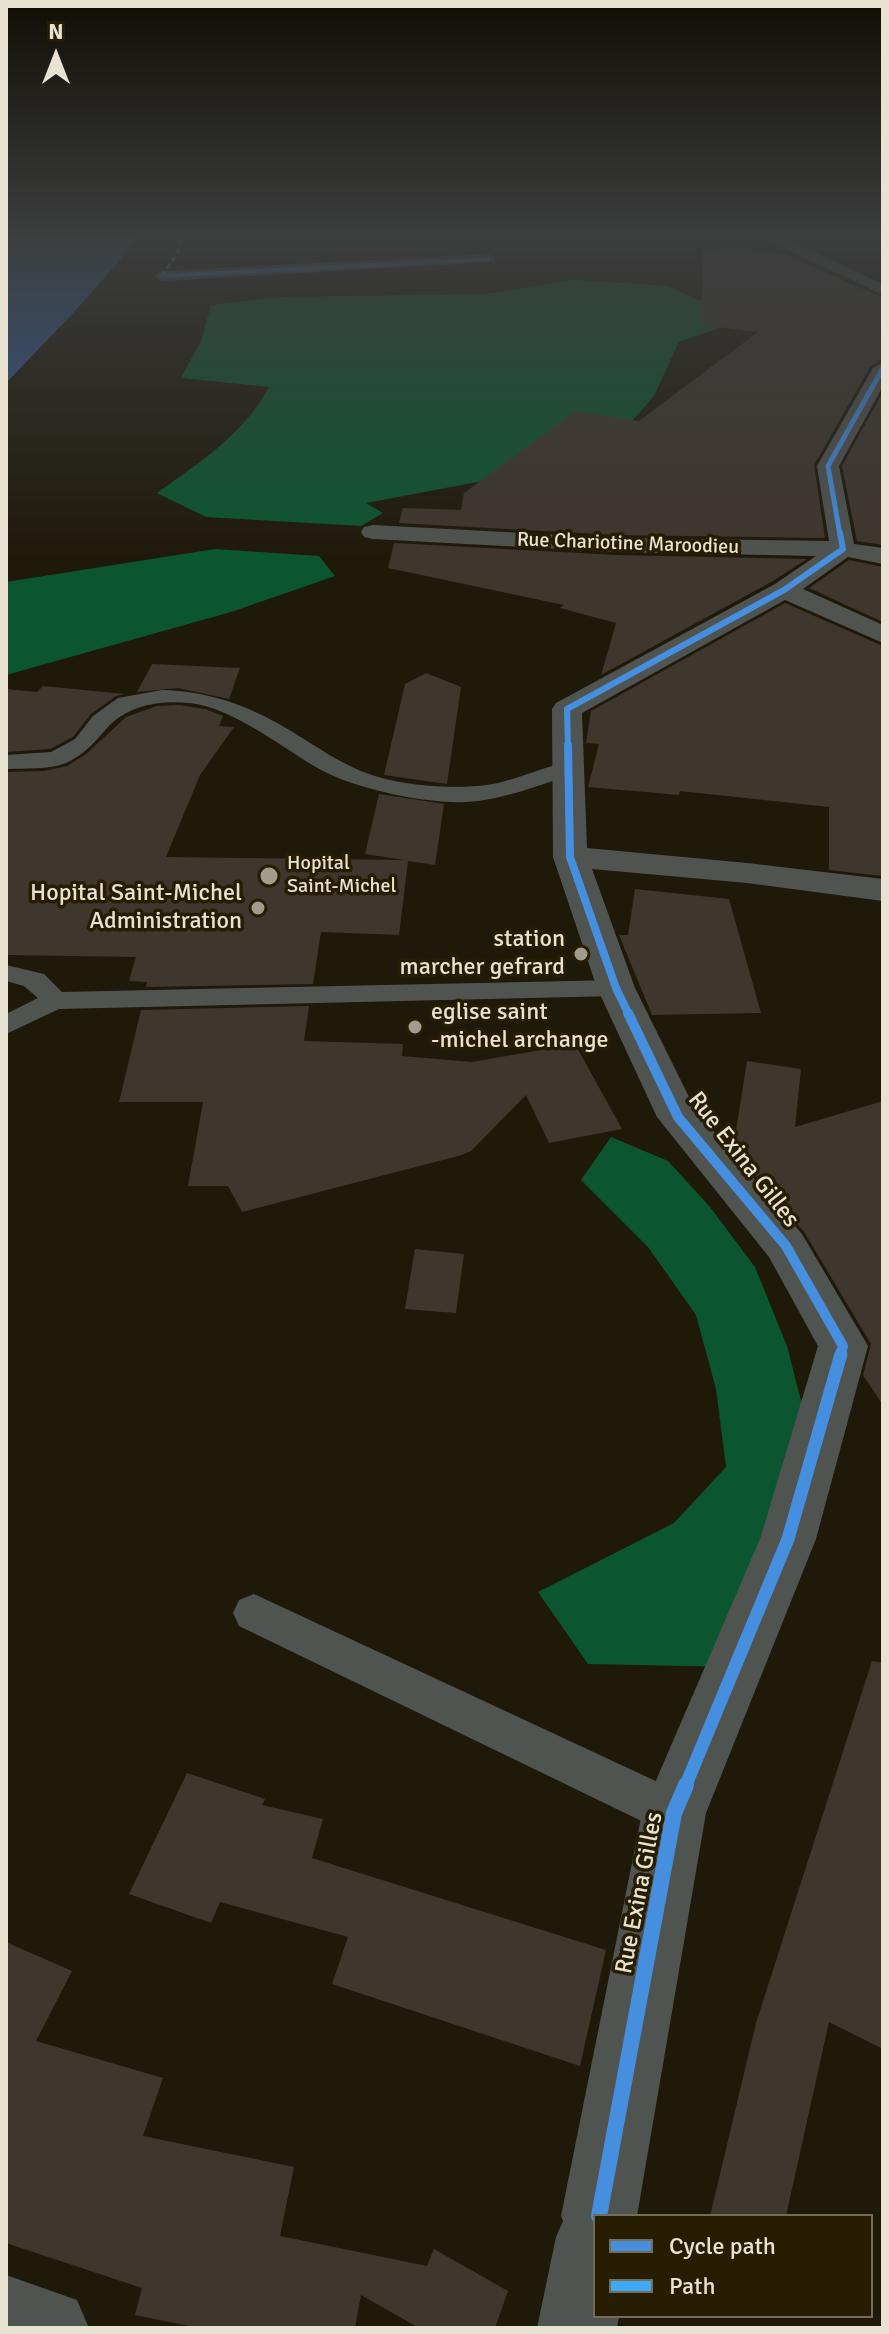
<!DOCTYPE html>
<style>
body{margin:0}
#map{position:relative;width:889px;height:2334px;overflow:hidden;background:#1f190a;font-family:Signika,sans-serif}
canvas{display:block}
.frame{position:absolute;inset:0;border:8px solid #e8e2d2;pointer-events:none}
.legend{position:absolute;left:593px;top:2214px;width:280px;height:104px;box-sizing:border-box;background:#271d02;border:2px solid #746c55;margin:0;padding:10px 14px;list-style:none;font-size:24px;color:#e8e2d2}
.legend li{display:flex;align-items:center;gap:16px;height:40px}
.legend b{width:40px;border:2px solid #746c55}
.north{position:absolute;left:16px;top:16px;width:80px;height:80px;-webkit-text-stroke:6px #271d02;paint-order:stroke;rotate:0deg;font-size:22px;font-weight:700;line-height:32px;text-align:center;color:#e8e2d2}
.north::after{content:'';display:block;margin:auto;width:28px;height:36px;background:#e8e2d2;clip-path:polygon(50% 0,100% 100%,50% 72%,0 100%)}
</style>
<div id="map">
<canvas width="889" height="2334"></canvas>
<div class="frame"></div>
<ul class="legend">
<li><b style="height:10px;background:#468fdf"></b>Cycle path</li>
<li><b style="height:10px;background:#3fa9f5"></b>Path</li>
</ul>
<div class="north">N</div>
</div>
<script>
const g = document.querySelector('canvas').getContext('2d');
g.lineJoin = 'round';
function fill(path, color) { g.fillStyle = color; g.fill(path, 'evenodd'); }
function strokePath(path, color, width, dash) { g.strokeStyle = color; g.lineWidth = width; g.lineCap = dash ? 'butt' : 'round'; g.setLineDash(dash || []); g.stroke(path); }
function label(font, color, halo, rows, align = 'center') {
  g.font = font + ' Signika,sans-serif'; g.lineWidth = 7; g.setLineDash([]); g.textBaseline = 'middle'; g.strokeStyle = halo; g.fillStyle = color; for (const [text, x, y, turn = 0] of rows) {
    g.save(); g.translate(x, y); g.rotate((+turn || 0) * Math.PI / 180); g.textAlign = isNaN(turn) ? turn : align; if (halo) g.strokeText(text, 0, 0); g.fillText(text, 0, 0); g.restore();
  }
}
const forest = new Path2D(`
 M573,280L668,286L698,300L787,304L679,342L654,396L611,445L578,463L366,503L383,513L361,526L206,517L157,493C200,462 243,435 269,387L181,378L201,341L211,305L282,297L485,294Z
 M215,549L319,556L335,576L231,612L6,675V582Z
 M611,1137L668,1161L710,1207L755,1267L787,1346L810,1436L734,1667L588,1664L538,1592L674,1523L726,1467L716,1389L696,1315L648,1247L581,1180Z`);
const water = new Path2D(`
 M6,236H141L76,310L6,383Z`);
const building = new Path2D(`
 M744,247L755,252L773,251L786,255L883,298V359L870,367L814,465L825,538L617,535L399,523L403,508L461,510L464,493L576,411L639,421L758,332L702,325V251Z
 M883,392V545L857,541L842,466Z
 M394,543L617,555L807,559L773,581L601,675L616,623L560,608L564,605L388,568Z
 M849,560L883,567V622L809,588Z
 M785,603L883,646V876L829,870V807L680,791L679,795L588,787L599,744L586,743L591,711Z
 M152,664L240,668L229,699L178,688L137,692Z
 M426,673L461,687L447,784L384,775L405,684Z
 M43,686L125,694L116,696L91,714L73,737L50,749L6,752V689L37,692Z
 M157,706L179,705L205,709L223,716L219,726L234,727L200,775L166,857L404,860L365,854L379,794L444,804L435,865L408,861L399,935L321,932L313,984L146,987L147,982L129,981L136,957L6,955V772L44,771L67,766L86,754L126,717Z
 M635,889L729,899L761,1013L652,1015L619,935H628Z
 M309,1006L304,1041L403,1044L402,1056L472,1062L575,1044L622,1129L549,1143L526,1095L471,1151L462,1155L242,1212L228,1186H188L203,1102H119L141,1010Z
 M747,1061L801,1069L795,1127L883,1101V1405L863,1375L871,1344L804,1232L733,1150Z
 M415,1249L464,1254L456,1313L405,1309Z
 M872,1661L883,1663V2049L829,2022L786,2216H710L756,2023Z
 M187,1773L265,1799L262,1805L323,1819L312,1858L606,1950L580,2066L332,1984L348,1937L220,1902L211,1923L129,1894Z
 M6,1942L72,1971L36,2041L163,2078L143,2136L294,2167L280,2236L427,2266L434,2249L508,2291L495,2328H419L361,2295L355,2328H199L135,2315L142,2288L6,2243Z`);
const service = new Path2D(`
 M162,690C204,691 242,703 279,724C313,743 343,768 382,778C415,787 465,790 498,783C522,777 545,767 569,761L577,763L581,768L577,773C541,784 504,800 466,802C425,804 349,788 314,766C279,745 232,708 190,703C160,700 128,705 107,728C94,743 85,754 66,763C49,770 24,768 6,769V755L51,752L75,739L93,716L118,698Z
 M6,965L44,974L62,992L616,980L626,982L630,988L626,994L616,996L59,1009L6,1034V1014L38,998L24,986L6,981Z
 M254,1594L690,1797L697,1813L690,1829L674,1836L658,1829L239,1626L233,1613L239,1600Z`);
const minor = new Path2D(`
 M488,254L494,256V262L162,281L154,276L162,271Z
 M883,362V386L839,466L854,544L883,548V564L848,557L803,589L883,625V643L785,600L582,713L587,848L747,863L883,879V901L747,883L592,869L635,988L696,1111L802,1234L868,1346L816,1539L706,1813L637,2216H595V2316H619L617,2328H537L556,2237L563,2221L561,2216L642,1813L760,1539L818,1346L769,1257L657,1117L597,988L553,857L552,709L556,703L775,584L816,556L617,552L373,539L364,537L361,532L364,527L373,525L617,538L829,541L817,466L873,368Z
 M6,2275L77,2300L89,2328H6Z`);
const primary = new Path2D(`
 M759,236H779L883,284V295Z`);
const quiet = new Path2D(`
 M162,276L178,252L182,236`);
const cyclewayFar6 = new Path2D(`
 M162,276L488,259`);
const cyclewayFar5 = new Path2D(`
 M840,535L828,466L883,368`);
const cyclewayFar4 = new Path2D(`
 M568,747L567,709L784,590L843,549L840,533`);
const cyclewayFar3 = new Path2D(`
 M568,745L570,857L616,988L629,1015`);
const cyclewayFar2 = new Path2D(`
 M628,1013L678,1117L786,1246L843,1346L840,1356`);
const cyclewayFar1 = new Path2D(`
 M685,1787L788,1539L841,1354`);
const cycleway = new Path2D(`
 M599,2216L674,1813L686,1785`);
const markers = [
 [269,876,10,"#a29c8c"],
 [258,908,8,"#a29c8c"],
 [581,954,8,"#a29c8c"],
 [415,1027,8,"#a29c8c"]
];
const farStreetnames = [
 ["Rue Chariotine Maroodieu",628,544,2]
];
const farPoinames = [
 ["Hopital",287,864],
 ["Saint-Michel",287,887]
];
const poiNames = [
 ["Hopital Saint-Michel",242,894],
 ["Administration",242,922],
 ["station",565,940],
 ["marcher gefrard",565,968],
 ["eglise saint",431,1013,"left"],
 ["-michel archange",431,1041,"left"]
];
const streetNames = [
 ["Rue Exina Gilles",743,1160,52],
 ["Rue Exina Gilles",640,1893,-79]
];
fill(forest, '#0b5631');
fill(water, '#355e9e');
fill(building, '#3f362e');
fill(service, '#505451');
fill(minor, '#505451');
fill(primary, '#51544d');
strokePath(quiet, '#3fa9f5', 3, [6, 3]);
strokePath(cyclewayFar6, '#468fdf', 4);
strokePath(cyclewayFar5, '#468fdf', 5);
strokePath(cyclewayFar4, '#468fdf', 6);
strokePath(cyclewayFar3, '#468fdf', 8);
strokePath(cyclewayFar2, '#468fdf', 10);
strokePath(cyclewayFar1, '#468fdf', 13);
strokePath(cycleway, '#468fdf', 16);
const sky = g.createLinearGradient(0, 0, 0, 562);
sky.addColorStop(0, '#110e06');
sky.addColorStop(0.42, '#3c3e3e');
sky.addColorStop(1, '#3c3e3e00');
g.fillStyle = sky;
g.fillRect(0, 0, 889, 562);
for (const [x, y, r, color] of markers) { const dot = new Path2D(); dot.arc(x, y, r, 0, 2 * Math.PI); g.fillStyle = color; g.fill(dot); strokePath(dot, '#271d02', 3); }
label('20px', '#e8e2d2', '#271d02', farStreetnames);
label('20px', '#e8e2d2', '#271d02', farPoinames, 'left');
label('24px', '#e8e2d2', '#271d02', poiNames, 'right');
label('24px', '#e8e2d2', '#271d02', streetNames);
</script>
